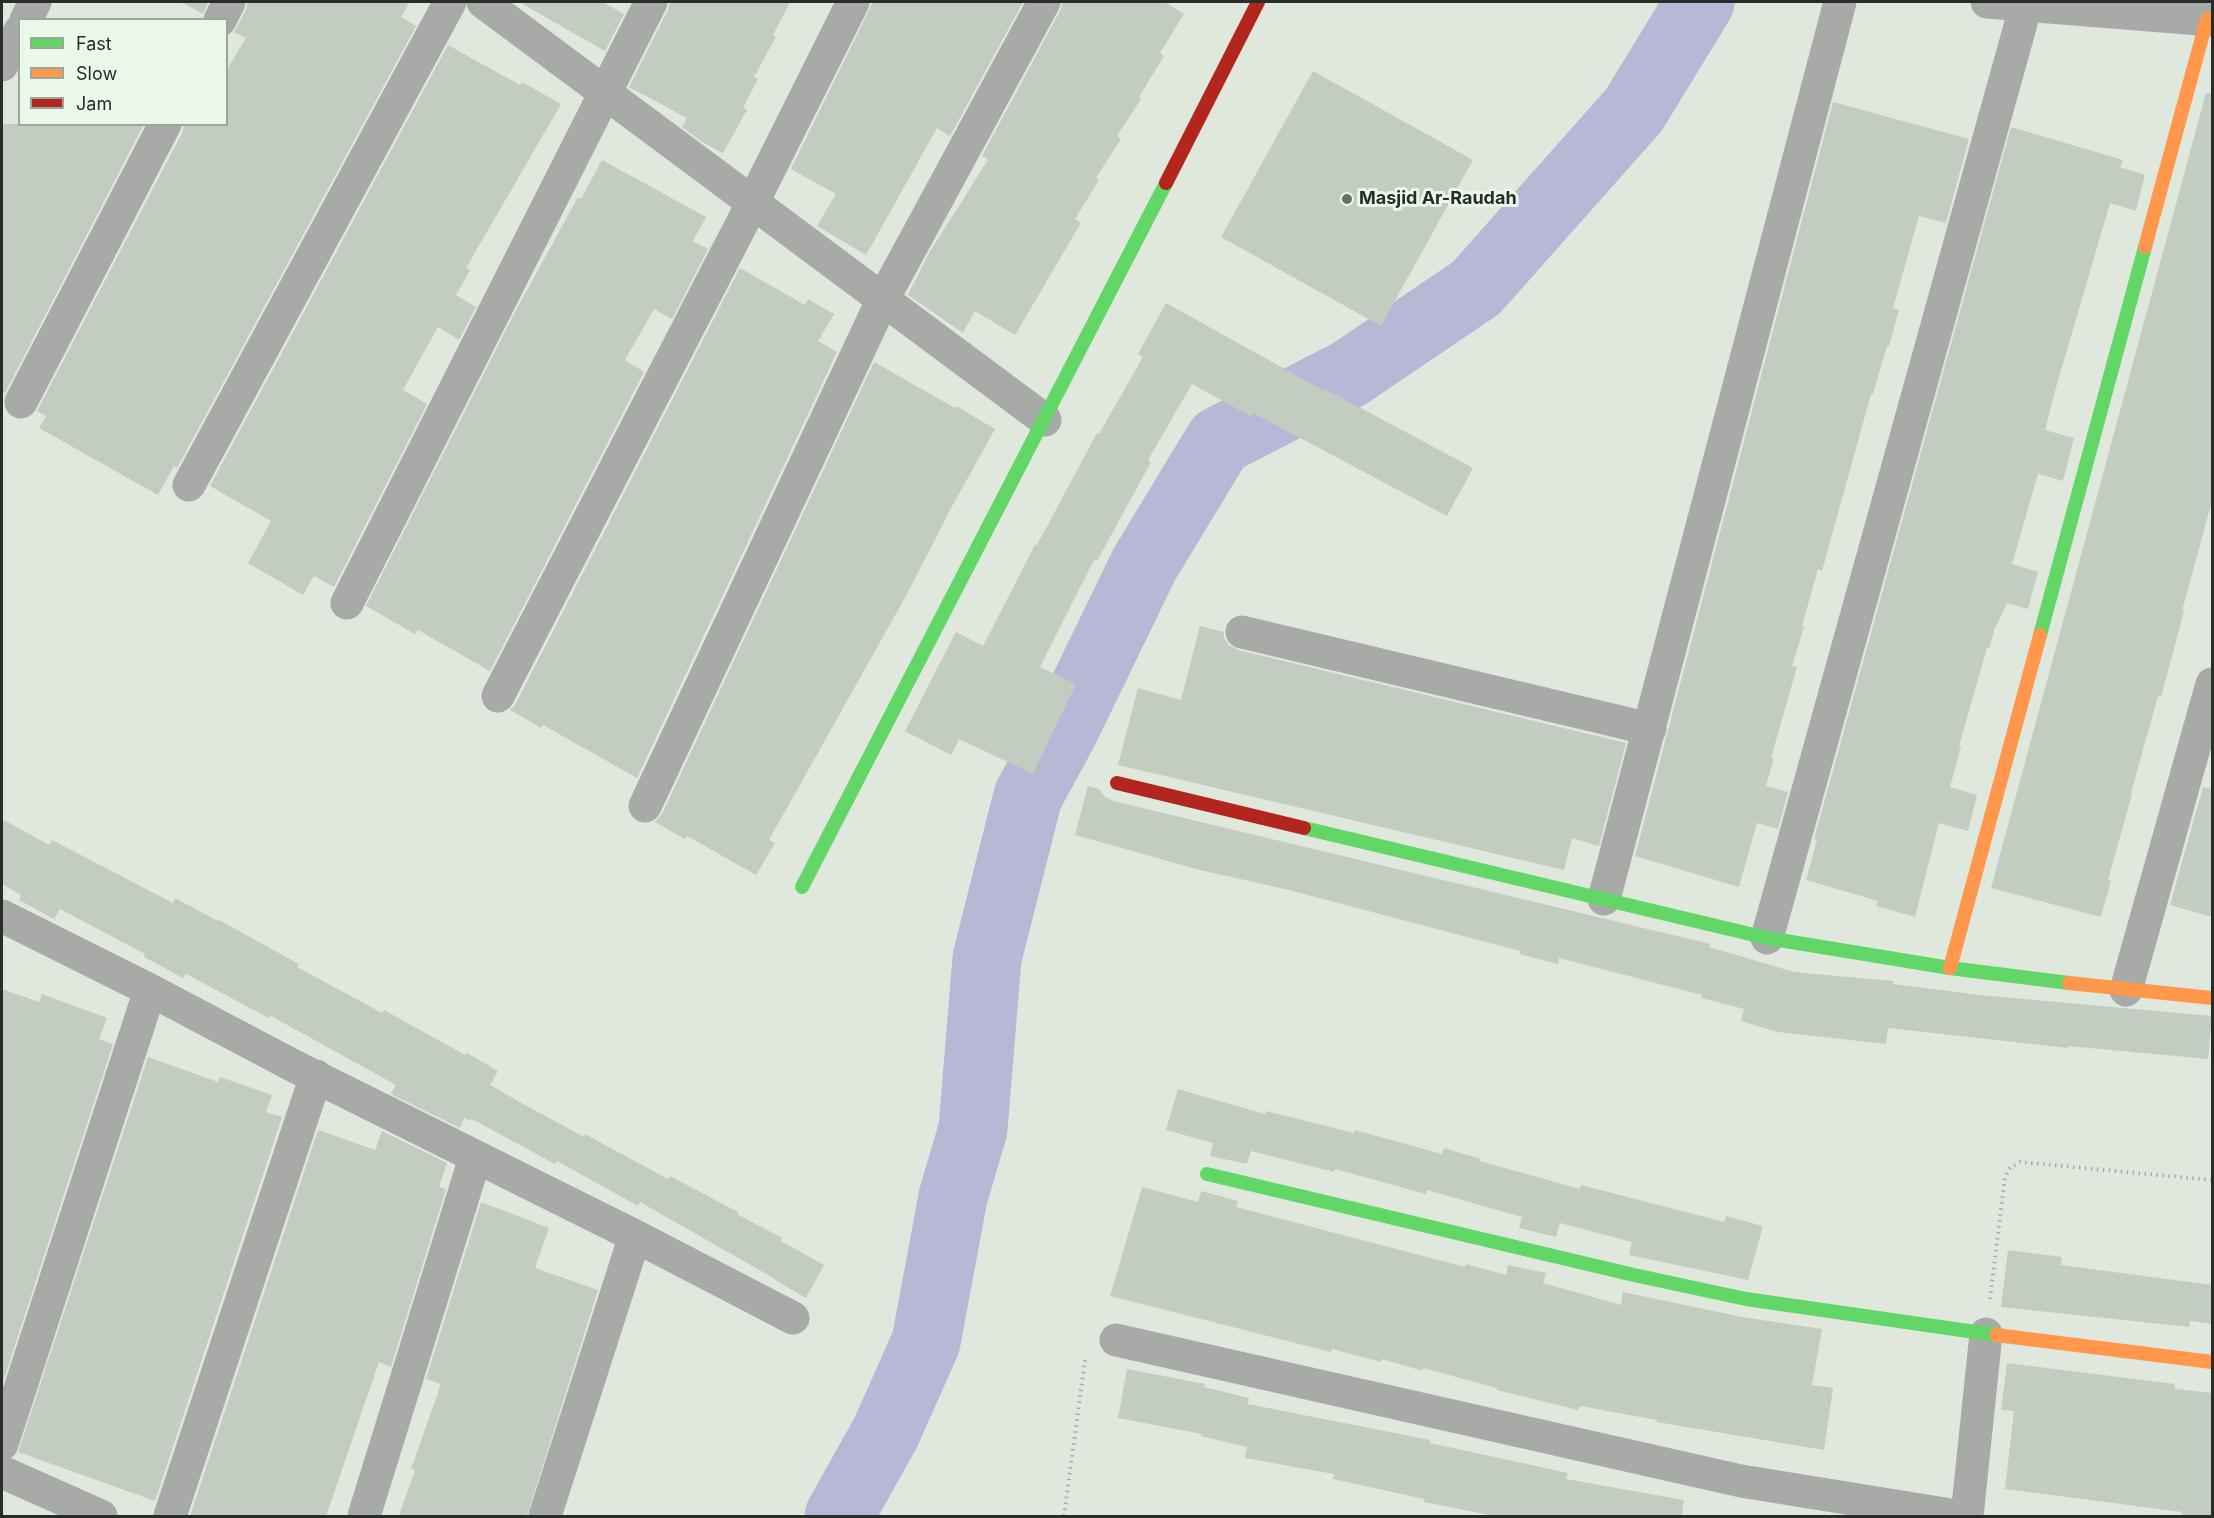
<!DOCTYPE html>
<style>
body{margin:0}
#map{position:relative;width:2214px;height:1518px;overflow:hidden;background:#e0e8de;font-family:Inter,sans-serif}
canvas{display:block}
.frame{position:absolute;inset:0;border:3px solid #272d27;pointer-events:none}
.legend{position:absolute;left:18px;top:18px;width:210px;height:108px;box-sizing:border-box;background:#eaf8e9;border:2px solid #9ca79b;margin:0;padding:8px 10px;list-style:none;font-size:18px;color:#272d27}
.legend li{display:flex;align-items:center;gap:12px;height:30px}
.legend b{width:30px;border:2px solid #9ca79b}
</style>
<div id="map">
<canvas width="2214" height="1518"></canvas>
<div class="frame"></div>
<ul class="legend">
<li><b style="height:8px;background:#63d668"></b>Fast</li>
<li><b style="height:8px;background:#ff974d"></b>Slow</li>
<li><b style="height:8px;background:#b3261e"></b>Jam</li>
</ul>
</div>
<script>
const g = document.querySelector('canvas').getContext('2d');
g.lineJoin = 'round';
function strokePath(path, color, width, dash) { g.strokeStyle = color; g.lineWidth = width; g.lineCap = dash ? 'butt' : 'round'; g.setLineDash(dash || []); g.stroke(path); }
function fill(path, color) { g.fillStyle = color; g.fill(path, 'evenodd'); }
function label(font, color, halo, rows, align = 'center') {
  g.font = font + ' Inter,sans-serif'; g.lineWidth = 6; g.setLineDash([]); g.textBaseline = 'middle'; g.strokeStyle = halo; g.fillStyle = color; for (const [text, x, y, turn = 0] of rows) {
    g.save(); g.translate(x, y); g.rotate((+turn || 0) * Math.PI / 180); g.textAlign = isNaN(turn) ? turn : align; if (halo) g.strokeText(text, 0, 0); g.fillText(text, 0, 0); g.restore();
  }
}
const river = new Path2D(`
 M839,1516L886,1432L926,1342L953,1197L973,1129L987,958L1028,796L1064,730L1144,565L1219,441L1349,374L1476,288L1634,110L1700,2`);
const building = new Path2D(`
 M181,2H208L203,14Z
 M248,2H410L401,17L416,26L177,468L174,466L158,495L39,428L46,416L37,411L182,133L184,124H226V71L246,38L234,32L246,10Z
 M519,2H602L624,14L605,51Z
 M670,2H790L773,35L776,37L754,77L758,79L743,108L747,110L723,153L702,142L682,127L687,118L629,87L668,10Z
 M873,2H1023L950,136L937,128L866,255L817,226L836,194L791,169Z
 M1063,2H1165L1184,14L1160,53L1164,56L1139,97L1141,99L1117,136L1121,139L1096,178L1099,180L1075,219L1081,223L1015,335L975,311L963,333L908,295L929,253L988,160L982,156L1060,11Z
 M448,45L520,85L522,82L561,104L466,268L470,270L456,295L476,307L459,340L438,327L403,390L427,404L334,587L314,576L303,595L248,563L271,521L210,486Z
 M1313,71L1473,160L1381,326L1221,237Z
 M2206,93H2212V501L2182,611H2184L2171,660L2161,697L2158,696L2131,793L2132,794L2108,880L2111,881L2101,917L1991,888Z
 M1833,102L1969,139L1946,223L1919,216L1893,308L1899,310L1889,346H1887L1873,394H1871L1822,571L1818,569L1802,626L1804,627L1792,666L1797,667L1771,758H1774L1766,786L1788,792L1778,829L1757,823L1739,887L1635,856Z
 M2,124H144L5,393L2,391Z
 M2011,127L2123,160L2120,167L2145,175L2136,211L2110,203L2057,384L2045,430L2074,438L2063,481L2038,474L2012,564L2038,572L2028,609L2007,603L1995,628L1989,648H1987L1959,746L1961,747L1950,787L1977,795L1968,831L1939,823L1915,917L1876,906L1878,901L1806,880L1817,840L1814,839Z
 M602,160L706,217L693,241L708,249L672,319L654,309L625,360L644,372L490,671L418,630L415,634L366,606L514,314L578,197L581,199Z
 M740,268L805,305L808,299L834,314L818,341L837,352L637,778L543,725L541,728L510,710L515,705Z
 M1166,303L1326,392L1327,390L1473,468L1447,516L1253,413L1252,417L1192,384L1148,460L1151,462L1097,561L1094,560L1040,667L1076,684L1033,774L959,739L951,755L905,731L956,632L983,646L1035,545H1037L1097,433L1099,434L1143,357L1138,354Z
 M874,362L955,408L956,406L995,429L950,510L907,594L769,840L775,843L756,875L687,836L685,839L655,822L662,814Z
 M1200,626L1224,632V638L1229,645L1238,650L1626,743L1599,846L1572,838L1564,870L1118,765L1138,688L1181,700Z
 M1088,786L1099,789L1105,797L1113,801L1702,942L1710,944L1709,947L1794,972L1893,981V984L1980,995L2212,1016L2208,1059L2068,1046V1048L1888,1028L1886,1044L1778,1032L1741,1021L1744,1009L1701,998L1702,995L1559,958L1558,964L1519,954L1520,951L1289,890L1200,870L1075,835Z
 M2203,787L2212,789V917L2170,905Z
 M2,819L49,845L52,840L173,903L175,898L218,921L219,920L299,964L297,967L382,1013L384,1010L465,1055L467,1053L498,1071L490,1085L518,1101L584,1137L585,1134L668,1179L670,1176L738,1212L737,1214L782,1238L781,1241L824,1265L806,1298L775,1280V1279L640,1202L638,1206L557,1161L555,1164L472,1119L470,1121L464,1118L460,1128L391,1094L396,1085L271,1016L269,1018L186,974L183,978L144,957L145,954L60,909L54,919L19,900L21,895L2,884Z
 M2,989L39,1002L42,994L107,1018L99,1039L113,1044L2,1385Z
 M148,1057L218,1082L220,1077L272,1095L266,1112L282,1117L155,1501L18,1452Z
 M1178,1089L1265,1114L1266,1111L1354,1133L1355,1130L1442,1154L1444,1148L1481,1159L1480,1161L1580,1189L1581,1185L1724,1222L1726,1216L1763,1226L1748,1280L1629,1255L1632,1242L1560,1223L1556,1237L1519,1228L1522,1217L1427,1190L1426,1194L1335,1169L1334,1172L1251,1151L1247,1164L1210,1156L1213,1143L1166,1130Z
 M318,1130L375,1150L382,1131L447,1163L439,1187L446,1189L391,1367L379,1362L326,1516H190Z
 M1142,1187L1198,1202L1201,1191L1238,1201L1236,1207L1465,1267L1466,1264L1506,1275L1508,1265L1546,1273L1543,1283L1621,1305L1623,1292L1742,1317L1822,1329L1812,1385L1833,1388L1824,1450L1657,1422V1420L1580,1406L1578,1410L1497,1390V1388L1423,1368V1371L1382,1359L1381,1362L1332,1349L1331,1352L1110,1296Z
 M481,1202L549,1228L535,1268L598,1290L527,1516H399L415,1470L411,1469L441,1384L426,1379Z
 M2008,1250L2062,1257L2061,1265L2212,1285V1324L2190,1321L2189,1327L2001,1307Z
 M2007,1363L2175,1384V1389L2212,1393V1516H2181L2182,1512L2005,1489L2014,1411L2001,1410Z
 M1127,1369L1205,1384L1204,1387L1249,1398L1248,1404L1430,1440V1443L1568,1473L1566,1479L1684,1500L1682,1516H1495L1424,1502V1499L1333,1479L1334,1474L1245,1458L1247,1447L1201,1436L1202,1434L1118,1418Z`);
const path = new Path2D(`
 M1990,1299L2005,1177L2010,1168L2020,1162L2212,1180
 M1064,1516L1085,1360`);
const street = new Path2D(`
 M483,2L1045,420
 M1987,2L2212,20
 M26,20L35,2
 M220,20L229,2
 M2,65L20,31
 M21,402L165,124
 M189,485L450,2
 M347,603L651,2
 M1242,632L1650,729
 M498,696L753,202L853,2
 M645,806L882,301L1044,2
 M1604,899L1840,2
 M2,916L150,990L292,1065L635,1236L793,1318
 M1767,938L2026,5
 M2126,990L2212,684
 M1116,1340L1741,1481L1957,1516
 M2,1444L150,990
 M2,1472L101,1516
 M170,1516L316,1076
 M364,1516L475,1158
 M545,1516L635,1236
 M1967,1516L1986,1334`);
const fast = new Path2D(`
 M2040,635L2145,247
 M1304,828L1767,938L1950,968L2069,983
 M802,887L1166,183
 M1207,1174L1634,1275L1746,1299L1996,1335`);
const slow = new Path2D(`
 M2145,247L2207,19
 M1950,968L2040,635
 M2069,983L2212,998
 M1996,1335L2212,1362`);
const jam = new Path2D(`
 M1166,183L1258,2
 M1117,783L1304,828`);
const markers = [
 [1347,199,6,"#686e67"]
];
const poiNames = [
 ["Masjid Ar-Raudah",1359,199]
];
strokePath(river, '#b7b8d6', 69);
fill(building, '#c2ccc0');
strokePath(path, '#a8aca7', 4, [1.5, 4.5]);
strokePath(street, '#a7aaa7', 33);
strokePath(fast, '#63d668', 14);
strokePath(slow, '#ff974d', 14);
strokePath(jam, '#b3261e', 14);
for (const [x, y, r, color] of markers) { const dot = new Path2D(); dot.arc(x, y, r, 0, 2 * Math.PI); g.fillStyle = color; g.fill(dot); strokePath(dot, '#eaf8e9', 2); }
label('bold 18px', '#272d27', '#eaf8e9', poiNames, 'left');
</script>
